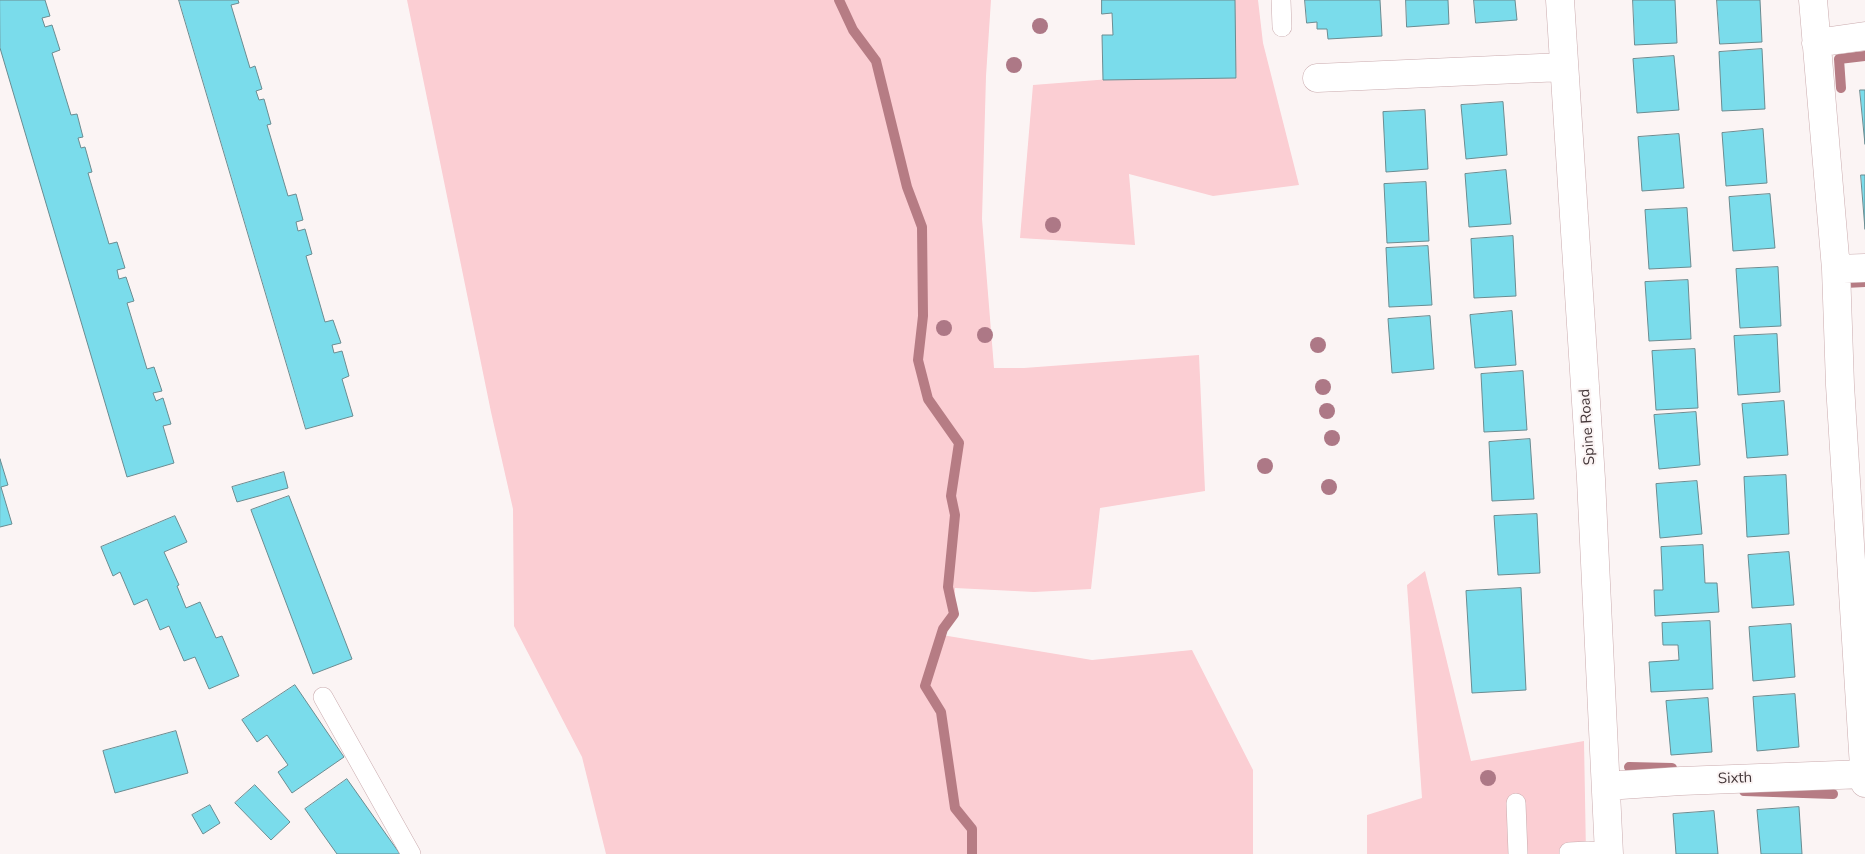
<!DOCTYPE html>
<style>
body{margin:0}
canvas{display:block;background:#fbf4f4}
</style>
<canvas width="1865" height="854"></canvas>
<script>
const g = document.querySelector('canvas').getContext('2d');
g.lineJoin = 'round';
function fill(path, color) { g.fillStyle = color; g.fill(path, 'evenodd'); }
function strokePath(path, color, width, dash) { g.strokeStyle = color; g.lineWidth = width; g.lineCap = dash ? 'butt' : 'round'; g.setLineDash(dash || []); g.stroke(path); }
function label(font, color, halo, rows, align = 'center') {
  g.font = font + ' "Nunito Sans",sans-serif'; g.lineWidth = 4; g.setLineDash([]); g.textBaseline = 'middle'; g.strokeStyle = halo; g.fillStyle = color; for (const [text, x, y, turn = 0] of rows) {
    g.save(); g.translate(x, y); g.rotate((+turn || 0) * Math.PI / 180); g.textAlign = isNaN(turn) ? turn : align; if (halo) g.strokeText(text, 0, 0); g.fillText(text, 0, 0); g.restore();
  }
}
const green = new Path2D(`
 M407,0H991L986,76L982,219L994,368H1024L1199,355L1205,491L1100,508L1091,589L1034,592L955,588L954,614L942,635L1092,660L1192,650L1253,770V854H606L582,757L514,626L513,509L491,412Z
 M1230,0H1258L1263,43L1299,185L1213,196L1129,174L1135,245L1020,238L1033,85L1123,78H1237L1230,29Z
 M1425,571L1471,761L1584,741L1586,854H1367V815L1422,798L1407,585Z`);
const stream = new Path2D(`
 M839,0L853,30L876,61L907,187L922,227L923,316L918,360L928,399L959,443L951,496L955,515L948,587L954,614L943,629L925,686L941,712L955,808L972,829V854
 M1841,88L1839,59L1865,56
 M1845,283L1865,282
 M1629,767L1672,768
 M1744,791L1833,794`);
const building = new Path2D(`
 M0,0H45L50,16L42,18L45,27L52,25L60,50L52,53L71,115L77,114L83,137L78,138L81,148L85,147L92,172L88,173L109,244L117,242L125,268L117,270L119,279L126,277L134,301L127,303L147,369L154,367L162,391L153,393L156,401L163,398L171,424L163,426L174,463L127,477L0,48Z
 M179,0H238L239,3L231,5L250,68L255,66L262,89L256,91L259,100L264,99L271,124L267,125L288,196L296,194L303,220L296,222L298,231L305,229L312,254L306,256L325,322L333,320L341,343L332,345L334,353L342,351L349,376L342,379L353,416L306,429Z
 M1102,0H1235L1236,78L1103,80L1102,35H1113L1112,13L1102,14Z
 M1305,0H1380L1382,36L1328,39L1327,29H1317V22L1307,23Z
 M1406,0H1448L1449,24L1407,27Z
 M1474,0H1515L1517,20L1476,23Z
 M1633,0H1675L1677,43L1635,45Z
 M1717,0H1760L1762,42L1720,44Z
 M1762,49L1765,109L1722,111L1719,52Z
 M1674,56L1679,110L1637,113L1633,59Z
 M1860,90H1865V144Z
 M1503,102L1507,155L1466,159L1461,105Z
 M1425,110L1428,169L1386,172L1383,112Z
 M1763,129L1767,183L1726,186L1722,133Z
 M1679,134L1684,188L1642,191L1638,137Z
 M1506,170L1511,224L1469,227L1465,174Z
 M1861,175H1865V229Z
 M1426,182L1429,241L1387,243L1384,184Z
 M1770,194L1775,248L1733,251L1729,197Z
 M1687,208L1691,267L1649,269L1645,210Z
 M1513,236L1516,296L1474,298L1471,239Z
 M1428,246L1432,305L1389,307L1386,248Z
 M1778,267L1781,326L1740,328L1736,269Z
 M1688,280L1691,339L1649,341L1645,282Z
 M1512,311L1516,365L1475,368L1470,315Z
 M1430,316L1434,369L1392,373L1388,319Z
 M1777,334L1780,392L1738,395L1734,336Z
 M1695,349L1698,408L1656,410L1652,351Z
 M1523,371L1527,430L1484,432L1481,374Z
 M1784,401L1788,455L1747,458L1742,404Z
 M1696,412L1700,465L1659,469L1654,415Z
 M1530,439L1534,499L1492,501L1489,442Z
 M0,459L8,485L1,487L12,524L0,527Z
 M284,472L288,488L237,502L232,487Z
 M1786,475L1789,534L1747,537L1744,477Z
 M1697,481L1702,534L1660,538L1656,484Z
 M289,496L352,659L313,674L251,510Z
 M1537,514L1540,573L1498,575L1494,516Z
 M175,516L187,542L164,552L179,585L177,586L186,608L200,602L216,638L222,636L239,676L209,689L195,657L184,661L169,626L160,630L147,599L134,605L120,572L113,576L101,547Z
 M1703,545L1705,583H1717L1719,612L1655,616L1654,590H1663L1661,547Z
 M1789,552L1794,605L1752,608L1748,555Z
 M1521,588L1526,690L1472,693L1466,591Z
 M1710,621L1713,689L1651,692L1649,662L1679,660L1678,645H1663L1662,623Z
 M1791,624L1795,677L1753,681L1749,627Z
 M295,685L344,757L292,793L278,772L288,765L267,735L257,742L242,720Z
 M1795,694L1799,747L1757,751L1753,697Z
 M1708,698L1712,752L1671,755L1666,701Z
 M176,731L188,773L115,793L103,751Z
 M347,779L400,854H337L305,809Z
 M255,785L290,822L271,840L235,803Z
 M210,805L220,823L203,834L192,815Z
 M1799,807L1802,854H1761L1757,810Z
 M1714,811L1718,854H1676L1673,814Z`);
const service = new Path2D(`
 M1281,0L1282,27
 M323,697L411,854
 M1516,803L1518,854
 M1569,854V852L1588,851L1609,853`);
const minor = new Path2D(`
 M1560,0L1591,479L1609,854
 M1813,0L1836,269L1840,385L1865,783
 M1816,43L1865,36
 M1317,78L1563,67
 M1836,269L1865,268
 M1606,786L1681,781L1865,774`);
const trees = [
 [1040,26],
 [1014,65],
 [1053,225],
 [944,328],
 [985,335],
 [1318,345],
 [1323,387],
 [1327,411],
 [1332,438],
 [1265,466],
 [1329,487],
 [1488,778]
];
const streetNames = [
 ["Spine Road",1588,427,-94],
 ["Sixth",1735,779,-2]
];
fill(green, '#fbced3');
strokePath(stream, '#b67c84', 10);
fill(building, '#7adceb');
strokePath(building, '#6b8c91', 1);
strokePath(service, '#caabae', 20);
strokePath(minor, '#caabae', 29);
strokePath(service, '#fff', 19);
strokePath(minor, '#fff', 28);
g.fillStyle = '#ad7886';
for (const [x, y] of trees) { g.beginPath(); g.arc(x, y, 8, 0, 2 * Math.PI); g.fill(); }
label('15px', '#433638', '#fbf4f4', streetNames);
</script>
